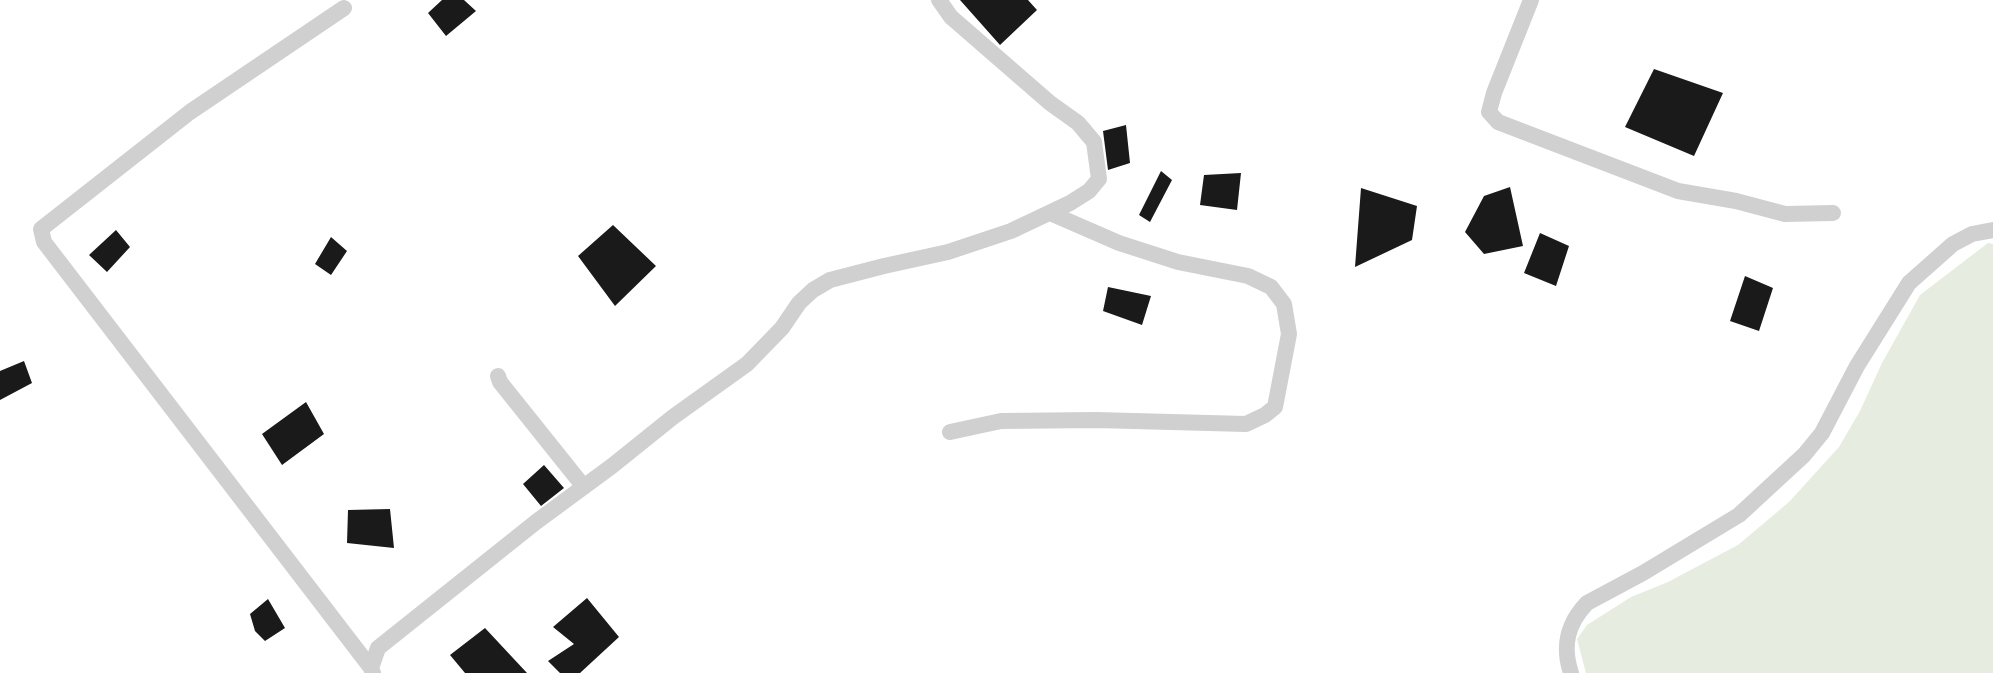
<!DOCTYPE html>
<style>
body{margin:0}
canvas{display:block;background:#fff}
</style>
<canvas width="1993" height="673"></canvas>
<script>
const g = document.querySelector('canvas').getContext('2d');
g.lineJoin = 'round';
function fill(path, color) { g.fillStyle = color; g.fill(path, 'evenodd'); }
function strokePath(path, color, width, dash) { g.strokeStyle = color; g.lineWidth = width; g.lineCap = dash ? 'butt' : 'round'; g.setLineDash(dash || []); g.stroke(path); }
const green = new Path2D(`
 M1988,243L1993,244V673H1586L1577,639L1587,625L1631,597L1668,582L1738,545L1789,502L1839,447L1860,411L1882,363L1920,295Z`);
const building = new Path2D(`
 M442,0H464L476,11L446,36L428,13Z
 M960,0H1028L1037,10L1000,45Z
 M1654,69L1723,93L1694,156L1625,127Z
 M1126,125L1130,163L1108,170L1103,131Z
 M1161,171L1172,180L1150,222L1139,215Z
 M1241,173L1237,210L1200,205L1204,175Z
 M1510,187L1523,246L1484,254L1465,232L1484,196Z
 M1361,188L1417,206L1412,240L1355,267Z
 M613,225L656,266L615,306L578,256Z
 M116,230L130,247L107,272L89,255Z
 M1540,233L1569,246L1556,286L1524,273Z
 M331,237L347,251L331,275L315,264Z
 M1745,276L1773,288L1759,331L1730,321Z
 M1108,287L1151,296L1142,325L1103,311Z
 M24,361L32,383L0,400V371Z
 M306,402L324,434L282,465L262,434Z
 M544,465L564,488L541,506L523,484Z
 M390,509L394,548L347,543L348,510Z
 M587,598L619,637L580,673H560L548,661L574,644L553,627Z
 M268,599L285,628L265,641L255,631L250,614Z
 M485,628L527,673H465L450,655Z`);
const minor = new Path2D(`
 M1531,0L1494,93L1489,112L1498,122L1678,191L1736,201L1785,214L1833,213
 M344,8L190,112L41,229L44,242L371,668
 M498,376L500,382L584,487
 M950,432L1001,421L1096,420L1246,424L1265,415L1275,407L1289,334L1284,304L1271,287L1248,276L1178,262L1119,243L1050,213
 M373,673L371,668L378,648L536,522L612,466L673,417L747,364L782,328L799,303L813,290L830,280L884,266L948,252L1011,231L1070,203L1089,191L1099,179L1094,142L1078,123L1050,103L951,17L939,0
 M1571,673C1562,646 1567,624 1587,603L1643,573L1739,515L1804,455L1822,433L1857,366L1909,283L1953,244L1972,234L1993,230`);
fill(green, '#e6ecdf');
fill(building, '#1a1a1a');
strokePath(minor, '#d0d0d0', 16);
</script>
